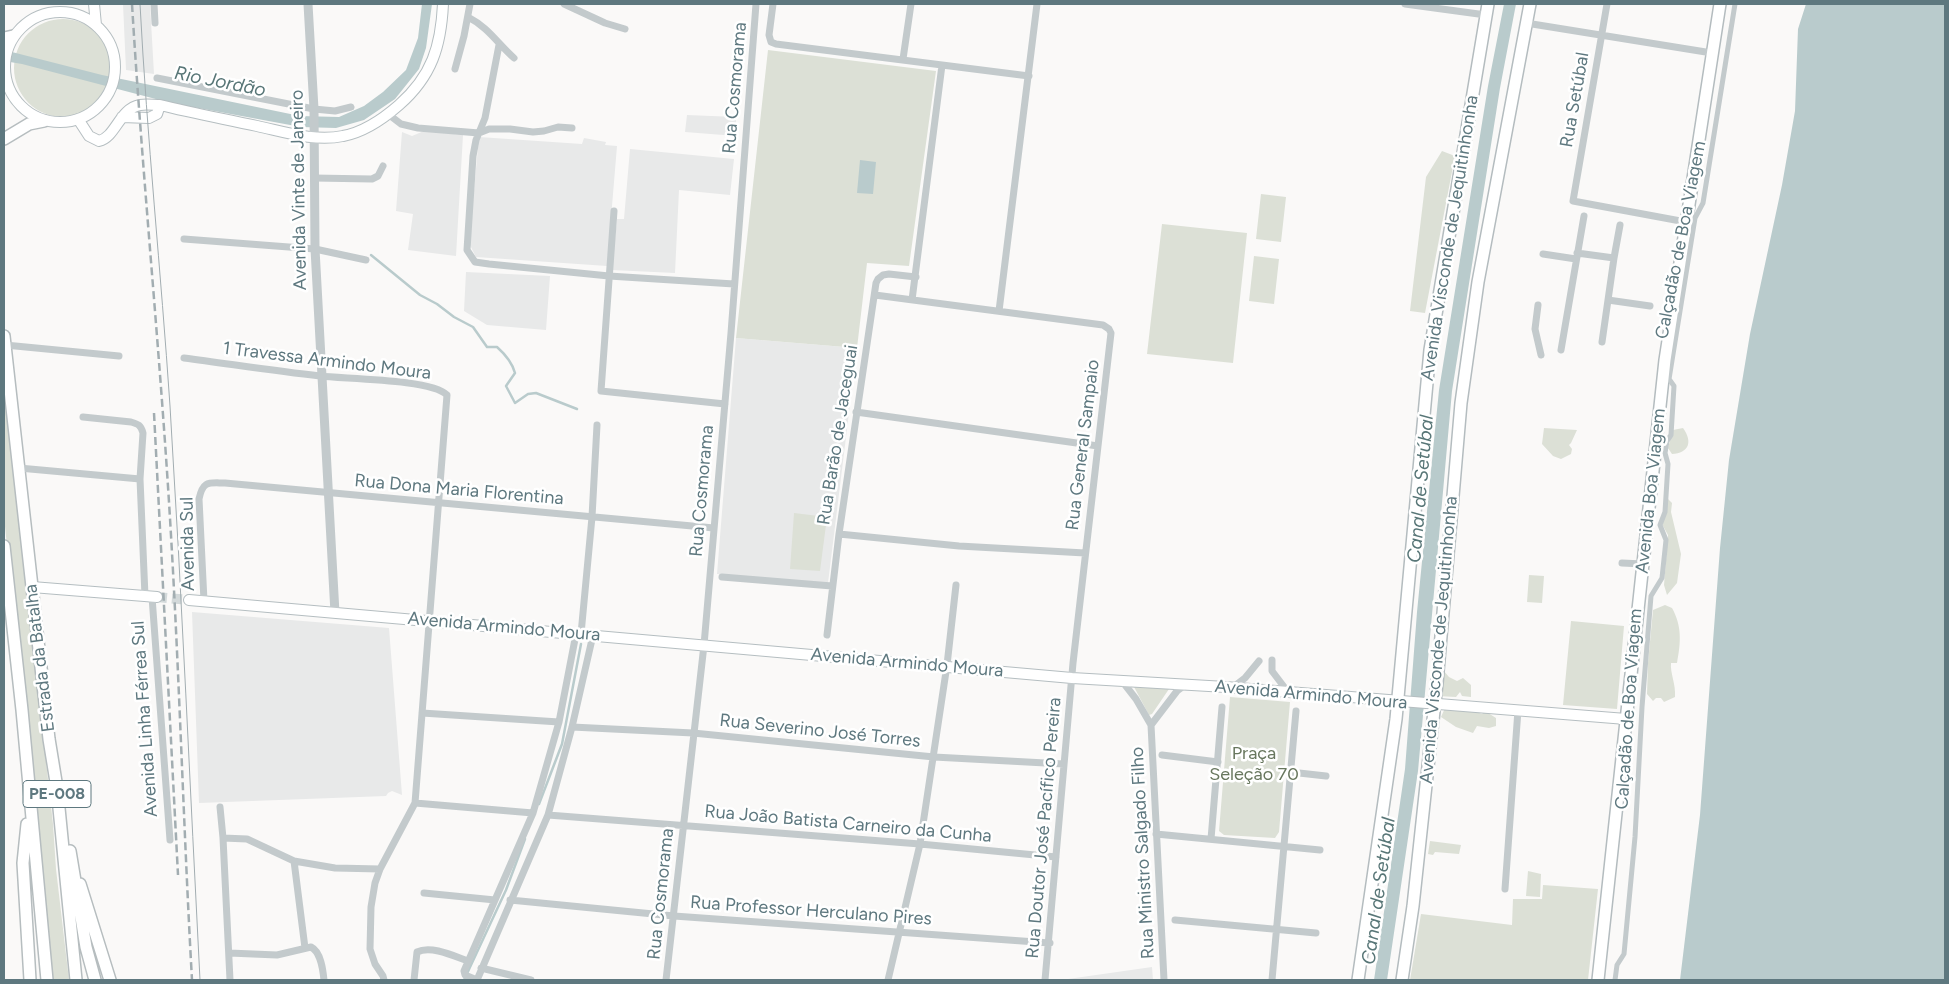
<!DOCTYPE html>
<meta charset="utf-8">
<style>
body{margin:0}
#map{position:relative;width:1949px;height:984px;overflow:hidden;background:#faf9f8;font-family:Figtree,sans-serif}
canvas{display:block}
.frame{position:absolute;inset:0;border:5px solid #5e787f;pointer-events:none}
</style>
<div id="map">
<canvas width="1949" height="984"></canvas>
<div class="frame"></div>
</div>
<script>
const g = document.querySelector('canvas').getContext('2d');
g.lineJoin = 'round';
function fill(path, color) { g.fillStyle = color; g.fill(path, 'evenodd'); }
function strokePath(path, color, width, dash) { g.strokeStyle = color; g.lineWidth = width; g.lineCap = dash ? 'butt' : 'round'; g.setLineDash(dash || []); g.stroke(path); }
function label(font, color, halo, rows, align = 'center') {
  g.font = font + ' Figtree,sans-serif'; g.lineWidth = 5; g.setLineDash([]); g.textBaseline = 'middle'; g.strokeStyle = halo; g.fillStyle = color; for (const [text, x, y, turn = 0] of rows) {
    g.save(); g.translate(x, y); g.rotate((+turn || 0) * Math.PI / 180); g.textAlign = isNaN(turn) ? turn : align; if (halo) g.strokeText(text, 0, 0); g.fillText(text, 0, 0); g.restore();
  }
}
const built = new Path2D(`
 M123,4H150L154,74L126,70Z
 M687,115L736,117V136L685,132Z
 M424,131L463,135L456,256L408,250L413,214L396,211L402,132L412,136Z
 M479,137L582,144L584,138L606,142L605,145L617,146L607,266L476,257L469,243Z
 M630,149L734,159L730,195L679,190L675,273L612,270L617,219H624Z
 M466,272L550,276L546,330L487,325L464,311Z
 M736,338L857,348L828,583L717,574Z
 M192,612L389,628L402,795L392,791L388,793L386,796L199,803Z
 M1152,967L1153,980H1061Z`);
const green = new Path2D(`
 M14 68a49 49 0 1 1 98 0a49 49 0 1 1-98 0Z
 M768,50L936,71L909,266L867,263L857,348L736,338Z
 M1442,151L1455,156L1425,313L1410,311L1426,177Z
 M1261,194L1286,197L1281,242L1256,239Z
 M1162,224L1247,233L1233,363L1147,354Z
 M1254,256L1279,259L1274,304L1249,301Z
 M4,385L53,824L56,869L69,980H52L4,517Z
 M1544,428L1577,430L1571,443L1569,445L1572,449L1571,454L1561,459L1553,456L1542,444Z
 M1683,428C1693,442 1689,453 1672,454L1668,448L1673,430Z
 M1668,499L1672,503L1671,512L1681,554L1677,583L1667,595L1664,585L1668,535L1663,526L1662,521Z
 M794,513L827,517L820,571L790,569Z
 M1529,575L1544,576L1542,603L1527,602Z
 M1665,605L1672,608C1682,626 1681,642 1677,663H1671C1670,673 1676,684 1675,697L1664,702L1661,698H1656L1653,701L1647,694L1648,663L1653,610Z
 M1571,621L1624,626L1617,709L1563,705Z
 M1443,670L1449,677L1457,681L1463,678L1471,685V697L1462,696L1460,692L1456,697L1437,696Z
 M1133,685L1168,688L1169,689L1152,714L1149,715Z
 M1230,697L1290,702L1279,832L1275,838L1224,835L1219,831Z
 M1445,708L1471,710L1482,714L1485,711L1496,718V726L1489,728L1477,726L1473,733L1456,727L1441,717Z
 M1430,841L1461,845L1459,854L1435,852L1433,855L1428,854Z
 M1528,871L1541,874L1540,897L1526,896Z
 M1543,885L1598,889L1588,980H1410L1421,914L1512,925L1513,899H1542Z`);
const water = new Path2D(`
 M422,4H432L426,48L419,69L395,99L364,120L336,128L301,127L171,103L22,64L4,61V50L102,75L300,116L339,117L364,106L383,92L406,70L418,38Z
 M1504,4H1516L1500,88L1452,391L1418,771L1387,980H1374L1405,769L1417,612L1439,390L1488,86Z
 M1806,4H1945V980H1680L1700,815L1720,548L1729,460L1750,334L1782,185L1795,111L1798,29Z
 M860,160L876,162L873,194L857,193Z`);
const stream = new Path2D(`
 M371,255L420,295L437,304L454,317L473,327L487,347H497C506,355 512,362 515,373L506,386L515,403L528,394L536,393L577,409
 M539,804L562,744L581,644
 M464,980L506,890L525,839`);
const secondaryTunnel = new Path2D(`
 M157,597L189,600`);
const pedestrian = new Path2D(`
 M1615,980L1617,965L1624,954L1635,837L1642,707L1651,596L1662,578L1666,540L1660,525L1665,512L1668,464L1665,453L1667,441L1671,435L1674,386L1669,379L1695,218L1703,203L1735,4`);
const minor = new Path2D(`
 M154,4L155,23
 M564,4L605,23L625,29
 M773,4L769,35L771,42L776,44L1029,76
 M1405,4L1486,15
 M1607,4L1573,201L1686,222
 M468,17C489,28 497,43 514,58
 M1526,23L1712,53
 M499,45L485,118L476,140L473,156L467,250L475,262L489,264L609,276L734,284
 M903,59L911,4
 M455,69L464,36L470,4
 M157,78L314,109L335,111L351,107
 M388,114L401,124L418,128L479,133L489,129H510L533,132L544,131L558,127L572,128
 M314,178L372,179L378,176L383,166
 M614,211L601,391L725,404
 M184,239L315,249L366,260
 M1577,253L1614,258L1620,225
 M1543,254L1576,259
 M875,295L1103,325L1109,329L1111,333L1073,663L1045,980
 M912,300L942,65
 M1608,300L1650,306
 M1538,305L1535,329L1541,355
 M999,311L1037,4
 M1602,342L1614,258
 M5,345L119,356
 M1561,350L1584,216
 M184,358C230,364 275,371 320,376C345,379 432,379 447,395L415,803L380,869L375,883L371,907L370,949L375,964L383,976L384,980
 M856,412L1098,446
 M83,417L131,422C138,424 141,425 143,433L140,479L145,596
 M19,468L140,479
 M839,534L959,546L1085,553
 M1622,563L1643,564
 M722,577L832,586
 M152,597L170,840
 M204,601L199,499C203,480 209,483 225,483L714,528
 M581,634L592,517L597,425
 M827,635L839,534L876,283L878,279L883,275L889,274L916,277
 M1272,660V671L1288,692
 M1122,681L1136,699L1151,725L1164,980
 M1232,688L1245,678L1259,661
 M422,713L559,722
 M1151,725L1177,691L1185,685
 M572,727L693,733L934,757L1064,764
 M1162,755L1218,762
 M1290,772L1326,776
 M415,803L533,813
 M220,807L223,838L230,980
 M548,815L920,844L1056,857
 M1156,834L1320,850
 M223,838L247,839L294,861L335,868L380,869
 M1211,839L1222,707
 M294,861L305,948
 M1505,889L1518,710
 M424,893L495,900
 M510,900L674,916L1050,943
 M1175,920L1316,933
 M229,953L277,955L311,947C321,952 323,970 324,980
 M481,968L531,980
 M414,980L417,952C431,945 454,956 468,961
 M477,980L465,975L464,971L533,813L559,722L576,634
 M477,980L548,815L572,727L593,635
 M666,980L704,645L731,333L756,4
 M888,980L920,844L947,665L956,585
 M1272,980L1296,711`);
const tertiary = new Path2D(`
 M308,4L314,109L315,249L335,613`);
const secondary = new Path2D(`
 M94,4L96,25
 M5 67a55 55 0 1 1 110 0a55 55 0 1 1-110 0Z
 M122,117L149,118L157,114L160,105
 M78,119L89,136L99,141C116,137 119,109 140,105C146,104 154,105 160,105C192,113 225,119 257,126C285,132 315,142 343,136C365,132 383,119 399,105C432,76 441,46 443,4
 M32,587L157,597
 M189,600L1072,678L1226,687L1626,719`);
const primary = new Path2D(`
 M1358,980L1396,719L1430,350L1488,4
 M1402,980L1413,906L1437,683L1461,403L1478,282L1530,4
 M1598,980L1665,360L1720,4`);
const trunk = new Path2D(`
 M4,38L13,36
 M4,139L29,124L44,121
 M4,336L49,739L57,788L76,980
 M4,546L22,710L47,980
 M27,824L23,863L30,980
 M70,851L86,947L95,980
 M80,884L110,980`);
const tram = new Path2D(`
 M140,4C147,138 161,272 170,406C182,597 190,789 200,980`);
const rail = new Path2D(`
 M132,4C143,187 162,370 172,553C180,695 184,838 192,980
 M154,413L178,875`);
const shields = [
 [57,794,68]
];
const shieldNames = [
 ["PE-008",57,794]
];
const streetNames = [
 ["Rua Cosmorama",735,88,-85],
 ["Rua Setúbal",1575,100,-80],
 ["Avenida Vinte de Janeiro",299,190,-91],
 ["Avenida Visconde de Jequitinhonha",1450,238,-81],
 ["Calçadão de Boa Viagem",1681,240,-79],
 ["1 Travessa Armindo Moura",327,361,7],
 ["Rua Barão de Jaceguai",838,435,-81],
 ["Rua General Sampaio",1083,445,-83],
 ["Rua Dona Maria Florentina",459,490,5],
 ["Rua Cosmorama",702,491,-85],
 ["Avenida Boa Viagem",1651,491,-84],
 ["Avenida Sul",188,544,-91],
 ["Avenida Armindo Moura",504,627,5],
 ["Avenida Visconde de Jequitinhonha",1439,640,-85],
 ["Estrada da Batalha",40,658,-97],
 ["Avenida Armindo Moura",907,663,5],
 ["Avenida Armindo Moura",1311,695,5],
 ["Calçadão de Boa Viagem",1629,709,-86],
 ["Avenida Linha Férrea Sul",145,719,-94],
 ["Rua Severino José Torres",820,731,6],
 ["Rua João Batista Carneiro da Cunha",848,824,5],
 ["Rua Doutor José Pacífico Pereira",1044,828,-85],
 ["Rua Ministro Salgado Filho",1143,853,-93],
 ["Rua Cosmorama",661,894,-84],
 ["Rua Professor Herculano Pires",811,911,4]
];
const parkNames = [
 ["Praça",1254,754],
 ["Seleção 70",1254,775]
];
const waterNames = [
 ["Rio Jordão",220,82,11],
 ["Canal de Setúbal",1421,489,-85],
 ["Canal de Setúbal",1379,891,-82]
];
fill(built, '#e8e9e9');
fill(green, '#dce0d6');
fill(water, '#b9cbcc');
strokePath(stream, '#b9cbcc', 2.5);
strokePath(secondaryTunnel, '#d3d9da', 10, [10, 5]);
strokePath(secondary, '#b5bec1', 12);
strokePath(primary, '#b4bcbf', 14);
strokePath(trunk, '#b6bdbf', 14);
strokePath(pedestrian, '#c3cacc', 5);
strokePath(minor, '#c3cacc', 7);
strokePath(tertiary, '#c3cacc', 9);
strokePath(secondary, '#fff', 10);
strokePath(primary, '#fff', 11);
strokePath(trunk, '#fff', 11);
strokePath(tram, '#a2adb1', 1);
strokePath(rail, '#a2adb1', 2.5, [8, 4]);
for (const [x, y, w] of shields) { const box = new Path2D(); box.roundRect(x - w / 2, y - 13.5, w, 27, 4); g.fillStyle = '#fff'; g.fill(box); strokePath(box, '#5e787f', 1); }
label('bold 16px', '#5e787f', null, shieldNames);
label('18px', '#5e787f', '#fff', streetNames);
label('18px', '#68775e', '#fff', parkNames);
label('italic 19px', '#587677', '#fff', waterNames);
</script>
